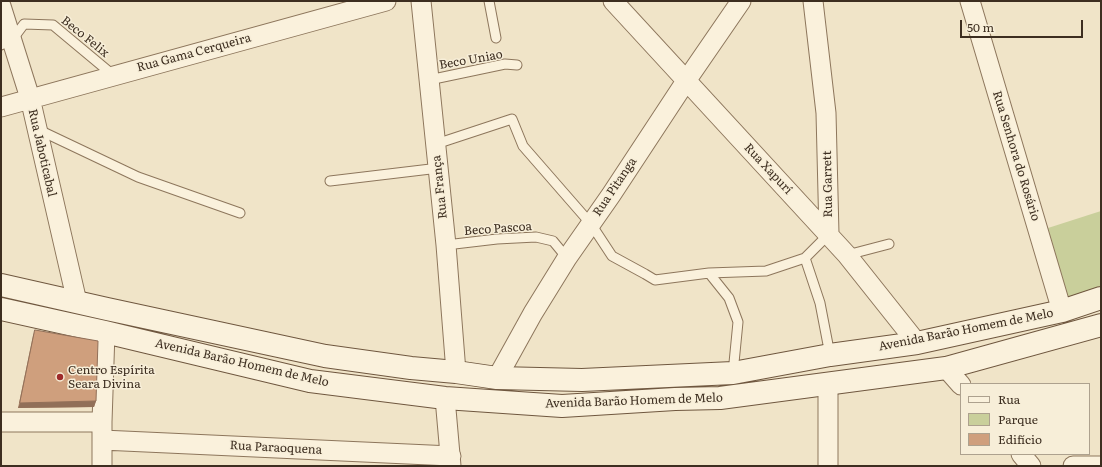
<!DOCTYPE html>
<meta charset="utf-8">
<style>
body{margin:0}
#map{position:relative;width:1102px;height:467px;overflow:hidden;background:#f0e4c8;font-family:Literata,serif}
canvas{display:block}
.frame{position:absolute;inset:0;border:2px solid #3d2e20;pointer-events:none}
.legend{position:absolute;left:960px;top:383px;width:130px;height:72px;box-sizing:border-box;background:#f7eed8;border:1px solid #ada18e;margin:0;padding:5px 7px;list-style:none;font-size:12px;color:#3d2e20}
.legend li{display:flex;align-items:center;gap:8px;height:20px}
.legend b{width:20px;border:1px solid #ada18e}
.scale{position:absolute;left:960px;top:20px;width:123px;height:18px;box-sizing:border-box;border:2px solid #3d2e20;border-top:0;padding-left:5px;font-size:12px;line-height:14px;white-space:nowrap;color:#3d2e20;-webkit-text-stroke:3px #f7eed8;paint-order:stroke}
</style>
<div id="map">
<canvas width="1102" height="467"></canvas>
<div class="frame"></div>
<ul class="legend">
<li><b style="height:5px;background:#faf1dc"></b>Rua</li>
<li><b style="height:11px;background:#c9cf9b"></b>Parque</li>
<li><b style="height:11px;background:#cf9f7d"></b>Edifício</li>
</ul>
<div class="scale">50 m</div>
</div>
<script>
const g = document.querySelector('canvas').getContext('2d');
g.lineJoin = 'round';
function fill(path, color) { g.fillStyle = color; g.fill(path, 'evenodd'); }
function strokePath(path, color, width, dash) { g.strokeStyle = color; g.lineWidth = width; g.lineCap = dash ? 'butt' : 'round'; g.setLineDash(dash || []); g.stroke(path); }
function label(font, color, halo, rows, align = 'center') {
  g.font = font + ' Literata,serif'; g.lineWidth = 3; g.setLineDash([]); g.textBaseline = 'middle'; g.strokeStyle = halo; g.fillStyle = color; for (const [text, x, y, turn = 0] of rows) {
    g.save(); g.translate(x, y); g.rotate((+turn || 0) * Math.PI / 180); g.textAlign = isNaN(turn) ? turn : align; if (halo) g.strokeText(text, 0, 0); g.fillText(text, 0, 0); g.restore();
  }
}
const green = new Path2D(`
 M1101,211V289L1066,300L1048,228Z`);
const service = new Path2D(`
 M489,1L496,38
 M1,45L12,40L24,24L53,25L113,75
 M429,80L505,64L517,65
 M39,130L138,177L240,213
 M436,144L512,119L523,146L591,224L612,256L645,274L655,280L709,273L766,271L805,258L829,234
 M330,181L439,168
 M446,245L497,239L536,237L553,241L567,258
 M847,255L889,244
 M805,258L820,303L830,355
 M709,273L729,298L738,322L733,373`);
const minor = new Path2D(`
 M421,1L446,245L456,372
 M613,1L847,255L917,343
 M813,1L826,113L829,234
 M970,1L1062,311
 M1,6L30,98L77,302
 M1,107L386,1
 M946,368L961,385
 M497,378L533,313L567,258L611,195L686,81L741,1
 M445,398L451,466
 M1,422H102
 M102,440L451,456
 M1021,454L1031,466
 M102,466V422L105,332
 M828,466V384
 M1073,466H1101`);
const secondary = new Path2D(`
 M1,285L107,309L325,356L411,368L456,372L497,378L582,380L733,373L830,355L917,343L1062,311L1101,298
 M1,309L105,332L310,381L445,398L562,406L675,399L720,398L946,368L1101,325`);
const wall = new Path2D(`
 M35,330L96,401L94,407L18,408L33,336Z`);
const shadedWall = new Path2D(`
 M96,401L94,407L18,408L20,403Z`);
const building = new Path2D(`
 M35,330L98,341L96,401L20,403Z`);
const markers = [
 [60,377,4,"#9e2a2b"]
];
const streetNames = [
 ["Beco Felix",85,37,39],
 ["Rua Gama Cerqueira",194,53,-15],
 ["Beco Uniao",471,60,-10],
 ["Rua Jaboticabal",42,153,77],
 ["Rua Senhora do Rosário",1016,156,73],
 ["Rua Xapurí",768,169,47],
 ["Rua Garrett",828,184,-91],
 ["Rua França",440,187,-96],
 ["Rua Pitanga",615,187,-56],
 ["Beco Pascoa",498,229,-4],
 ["Avenida Barão Homem de Melo",966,330,-11],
 ["Avenida Barão Homem de Melo",242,363,13],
 ["Avenida Barão Homem de Melo",634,401,-2],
 ["Rua Paraoquena",276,448,3]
];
const poiNames = [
 ["Centro Espírita",68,370],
 ["Seara Divina",68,384]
];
fill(green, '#c9cf9b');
strokePath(service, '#8d765c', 11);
strokePath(minor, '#8d765c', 21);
strokePath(secondary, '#6f573f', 24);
strokePath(service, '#faf1dc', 9);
strokePath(minor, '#faf1dc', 19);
strokePath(secondary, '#faf1dc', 22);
fill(wall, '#b2896c');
fill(shadedWall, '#916f58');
fill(building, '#cf9f7d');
strokePath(building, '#916f58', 1);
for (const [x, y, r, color] of markers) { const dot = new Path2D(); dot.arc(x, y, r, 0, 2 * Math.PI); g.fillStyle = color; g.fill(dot); strokePath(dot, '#f7eed8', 1.5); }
label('12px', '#3d2e20', '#f7eed8', streetNames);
label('12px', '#3d2e20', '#f7eed8', poiNames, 'left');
</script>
